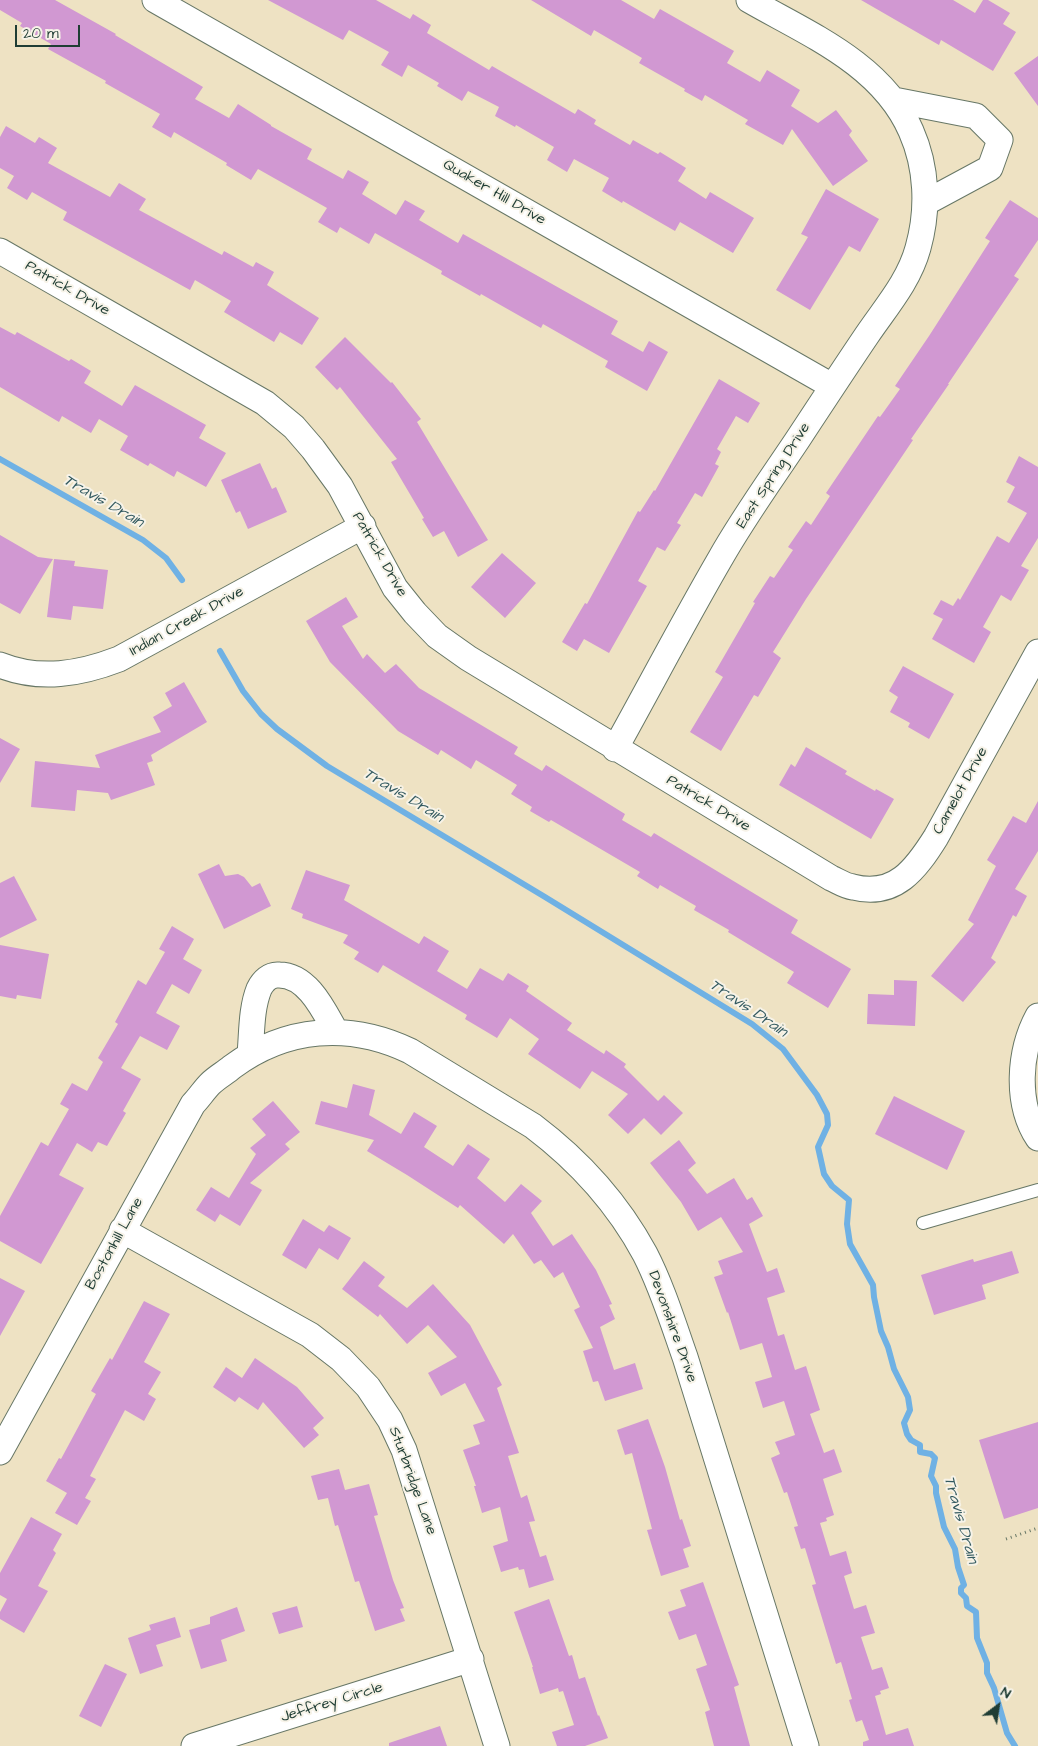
<!DOCTYPE html>
<style>
body{margin:0}
#map{position:relative;width:1038px;height:1746px;overflow:hidden;background:#eee2c3;font-family:"Architects Daughter",sans-serif}
canvas{display:block}
.north{position:absolute;left:973px;top:1681px;width:50px;height:50px;-webkit-text-stroke:4px #f7f3e8;paint-order:stroke;rotate:31deg;font-size:14px;font-weight:700;line-height:20px;text-align:center;color:#1f3d34}
.north::after{content:'';display:block;margin:auto;width:18px;height:22px;background:#1f3d34;clip-path:polygon(50% 0,100% 100%,50% 72%,0 100%)}
.scale{position:absolute;left:15px;top:25px;width:65px;height:22px;box-sizing:border-box;border:2px solid #1f3d34;border-top:0;padding-left:6px;font-size:15px;line-height:18px;white-space:nowrap;color:#1f3d34;-webkit-text-stroke:4px #f7f3e8;paint-order:stroke}
</style>
<div id="map">
<canvas width="1038" height="1746"></canvas>
<div class="north">N</div>
<div class="scale">20 m</div>
</div>
<script>
const g = document.querySelector('canvas').getContext('2d');
g.lineJoin = 'round';
function strokePath(path, color, width, dash) { g.strokeStyle = color; g.lineWidth = width; g.lineCap = dash ? 'butt' : 'round'; g.setLineDash(dash || []); g.stroke(path); }
function fill(path, color) { g.fillStyle = color; g.fill(path, 'evenodd'); }
function label(font, color, halo, rows, align = 'center') {
  g.font = font + ' "Architects Daughter",sans-serif'; g.lineWidth = 4; g.setLineDash([]); g.textBaseline = 'middle'; g.strokeStyle = halo; g.fillStyle = color; for (const [text, x, y, turn = 0] of rows) {
    g.save(); g.translate(x, y); g.rotate((+turn || 0) * Math.PI / 180); g.textAlign = isNaN(turn) ? turn : align; if (halo) g.strokeText(text, 0, 0); g.fillText(text, 0, 0); g.restore();
  }
}
const stream = new Path2D(`
 M0,459L143,540L166,558L182,580
 M220,651L243,691L261,714L277,729L327,766L545,897L752,1024L783,1049L817,1095L827,1114L828,1125L818,1147L824,1174L832,1186L849,1200L847,1224L850,1244L873,1285L874,1297L881,1331L888,1347L894,1369L908,1397L910,1410L904,1423L907,1434L911,1440L920,1445V1452L931,1454L935,1458L931,1476L936,1486V1493L944,1527L955,1549L958,1567L964,1585L961,1588V1593L966,1598L967,1606L976,1612L977,1638L987,1663V1673L994,1688L1007,1733L1015,1746`);
const building = new Path2D(`
 M0,0H55L116,34L115,35L203,87L195,99L229,118L238,104L271,125V126L312,149L307,159L343,179L348,170L369,182L362,194L396,215L405,200L425,211L419,220L458,243L463,234L618,321L611,334L643,352L649,341L668,352L647,391L605,367L608,361L543,324L541,328L481,294L480,296L441,274L442,271L375,233L369,244L340,227L337,233L318,222L327,208L258,169L251,180L226,165L227,163L174,132L171,138L152,127L160,114L105,83L106,81L48,49L51,44L20,26L22,23L0,10Z
 M268,0H376L410,19L413,14L431,25L427,33L489,70L492,66L575,114L578,109L596,120L594,124L630,145L633,140L658,154L660,152L686,168L678,181L706,199L710,192L754,218L733,253L680,222L675,231L623,201L622,203L602,191L609,178L574,159L567,172L547,160L554,147L516,125L515,127L495,116L499,107L468,91L462,101L437,86L439,83L408,65L402,77L381,65L389,52L349,30L343,40Z
 M531,0H621L654,19L660,9L734,51L727,63L760,82L767,70L800,90L791,106L818,123L836,110L852,131L849,135L868,161L833,186L792,129L783,145L745,124L748,120L705,95L702,101L684,91L685,89L639,63L642,58L594,30L591,36Z
 M861,0H953L975,13L983,0H988L1010,13L1003,24L1016,32L993,71L941,40L939,45Z
 M1038,56V106L1014,73Z
 M6,126L35,143L39,137L57,148L48,163L110,197L119,183L146,199L139,210L222,255L224,251L253,267L256,262L274,272L267,285L319,318L302,345L280,332L274,342L224,312L231,301L195,280L190,290L63,220L67,212L32,192L27,200L7,188L14,176L0,168V137Z
 M826,189L879,219L860,252L849,246L810,310L776,290L808,237L801,234Z
 M1010,200L1038,218V240L1014,276L1019,279L948,384H949L911,439L913,440L806,599L773,652L781,658L758,697L754,695L721,751L690,732L723,677L715,672L755,603L753,602L770,576L774,578L793,550L788,547L806,521L811,525L830,496L826,493L878,416L880,417L900,389L895,386L929,336L990,241L985,238Z
 M0,327L15,335L17,332L69,361L71,359L91,371L84,383L122,406L135,385L206,425L199,438L226,453L206,487L177,471L174,477L150,463L148,466L120,450L128,436L99,419L91,433L62,416L59,422L0,387Z
 M345,337L391,383L392,382L421,419L417,422L488,540L458,557L444,531L433,537L422,519L424,518L391,462L397,459L340,387L337,390L315,367Z
 M719,379L760,403L748,423L736,416L717,449L721,452L715,464L719,466L702,497L695,493L677,523L681,525L665,551L657,547L638,581L647,586L609,653L584,639L577,651L562,642L585,603L587,604L638,511L640,512L654,490L655,491Z
 M1019,456L1038,467V538L1021,566L1029,570L1011,601L1001,595L983,627L991,632L974,663L932,639L943,619L933,614L941,600L953,606L958,598L960,600L997,536L1009,543L1027,513L1007,502L1015,487L1006,482Z
 M260,463L272,489L276,487L287,512L248,529L240,511L236,513L221,480Z
 M0,535L38,557L53,559L20,614L0,603Z
 M502,553L536,583L505,618L471,587Z
 M54,559L75,561L74,566L108,570L103,609L73,606L71,620L47,617Z
 M346,597L358,617L342,626L363,659L367,654L385,673L396,664L419,688L518,747L514,754L542,771L546,765L625,814L622,820L651,837L654,833L798,920L791,933L851,969L828,1008L787,983L794,972L728,932L729,930L694,910L696,906L660,885L658,889L637,876L640,872L551,820L549,822L530,811L532,807L511,794L517,785L476,760L471,769L441,750L438,755L398,731L330,662L306,621Z
 M903,666L954,694L929,739L908,727L910,723L890,712L898,697L889,691Z
 M184,682L207,722L151,755L153,761L147,763L155,785L111,800L108,793L77,790L75,811L31,807L35,761L100,768L95,755L161,732L153,717L172,706L165,693Z
 M0,738L20,749L0,783Z
 M806,747L847,771L845,774L875,791L876,789L894,799L871,839L779,785L791,764L795,767Z
 M1038,801V851L1015,889L1027,896L1016,917L1013,915L991,958L996,962L963,1002L931,976L974,924L968,920L996,866L987,860L1013,816L1026,823Z
 M219,864L225,876L238,874L244,877L252,887L260,883L271,906L224,929L198,874Z
 M306,870L350,885L344,900L419,944L424,936L449,951L437,971L467,989L480,968L503,981L508,973L529,986L526,991L572,1023L567,1030L604,1054L606,1050L626,1064L624,1067L658,1101L664,1095L683,1113L661,1135L644,1118L628,1134L608,1115L628,1094L592,1071L580,1089L528,1054L539,1039L510,1018L497,1038L465,1019L467,1015L383,965L378,973L354,959L359,952L343,943L348,935L302,918L303,914L291,909Z
 M14,876L37,920L0,938V883Z
 M172,926L194,939L183,959L202,970L189,994L172,984L156,1013L180,1026L167,1050L140,1036L121,1068L141,1079L123,1111L126,1113L107,1146L98,1142L92,1152L77,1143L59,1175L84,1188L41,1264L0,1241V1216L41,1142L48,1146L69,1109L60,1104L72,1083L87,1091L103,1062L98,1058L118,1024L115,1022L138,980L146,985L165,952L159,949Z
 M0,945L49,954L41,999L17,995L16,999L0,996Z
 M894,980L917,981L915,1026L867,1024L868,994L894,995Z
 M353,1084L375,1090L369,1115L401,1134L414,1112L437,1126L424,1147L453,1166L468,1144L490,1159L477,1178L505,1202L521,1184L542,1201L531,1213L553,1246L572,1234L596,1270L612,1304L609,1305L615,1319L600,1327L614,1370L635,1363L643,1389L605,1401L598,1381L593,1382L583,1351L593,1348L574,1310L580,1307L563,1272L554,1278L541,1260L534,1264L513,1234L504,1244L460,1205L458,1208L407,1175L367,1151L374,1140L315,1124L321,1101L347,1108Z
 M894,1096L965,1131L947,1170L875,1134Z
 M273,1101L300,1132L285,1144L290,1149L250,1183L262,1190L240,1226L220,1214L215,1222L196,1210L211,1187L229,1198L256,1154L250,1148L266,1135L252,1119Z
 M679,1140L696,1163L688,1170L707,1194L734,1178L747,1200L752,1197L763,1216L749,1224L767,1272L777,1268L785,1292L767,1298L778,1336L784,1334L795,1370L806,1366L820,1410L810,1414L824,1453L834,1449L842,1472L823,1479L834,1515L826,1518L827,1521L820,1523L830,1556L846,1551L852,1573L844,1576L854,1609L866,1605L875,1633L861,1637L872,1670L882,1667L889,1688L880,1691L881,1694L875,1696L886,1735L908,1728L914,1746H863V1742L869,1740L862,1720L856,1722L849,1700L852,1699L841,1662L836,1664L812,1585L816,1584L805,1548L801,1549L794,1527L798,1526L787,1492L784,1493L771,1458L780,1454L775,1442L795,1435L784,1401L763,1408L755,1382L772,1377L762,1343L740,1350L728,1312L727,1313L714,1277L723,1274L718,1261L743,1252L721,1217L698,1231L681,1202L650,1163Z
 M303,1219L324,1232L329,1225L351,1238L338,1260L319,1248L306,1269L282,1255Z
 M1012,1251L1019,1273L982,1285L986,1299L934,1315L921,1275L973,1259L974,1262Z
 M364,1261L385,1277L378,1286L407,1308L433,1284L470,1325L502,1385L497,1388L519,1453L508,1456L521,1498L527,1495L535,1521L529,1522L540,1557L546,1555L554,1580L529,1588L524,1569L519,1570L518,1567L501,1572L493,1546L508,1541L500,1507L482,1513L474,1486H476L463,1450L480,1444L473,1425L485,1421L465,1383L441,1396L428,1373L457,1357L428,1325L407,1344L380,1314L378,1317L342,1289Z
 M0,1278L25,1291L0,1336Z
 M144,1301L170,1314L144,1362L161,1372L148,1394L156,1399L144,1421L125,1410L90,1476L96,1479L85,1498L91,1501L77,1525L55,1513L67,1493L46,1481L59,1458L61,1459L96,1394L91,1391L110,1358L112,1360Z
 M255,1358L297,1387L324,1418L313,1428L319,1435L304,1448L263,1402L258,1410L239,1397L235,1402L213,1387L226,1367L242,1378Z
 M648,1419L665,1467L680,1520L682,1519L691,1546L683,1549L689,1567L661,1576L647,1530L652,1529L632,1453L625,1455L617,1430Z
 M1038,1422V1508L1004,1519L979,1440Z
 M339,1469L345,1490L369,1484L378,1515L374,1516L393,1580L404,1608L400,1609L405,1621L375,1631L359,1581L355,1582L338,1525L335,1526L328,1498L318,1500L311,1476Z
 M31,1517L62,1534L53,1550L56,1553L38,1586L48,1591L24,1633L0,1619V1612L7,1599L0,1595V1573Z
 M703,1582L739,1685L734,1687L750,1746H714L705,1712L710,1710L696,1669L707,1665L696,1634L679,1640L668,1612L686,1606L680,1590Z
 M549,1599L569,1656L572,1655L579,1679L585,1677L598,1716L599,1715L608,1738L585,1746H557L552,1732L574,1725L563,1691L559,1692L558,1688L540,1694L532,1667H533L514,1612Z
 M297,1606L303,1627L279,1634L272,1613Z
 M237,1607L245,1631L221,1640L227,1661L201,1669L189,1630L210,1624V1617Z
 M175,1617L181,1637L156,1645L163,1666L140,1674L128,1638L151,1630L149,1625Z
 M105,1664L127,1674L101,1727L79,1716Z
 M440,1726L447,1746H389V1743Z`);
const path = new Path2D(`
 M1006,1539L1038,1528`);
const service = new Path2D(`
 M923,1223L1038,1190`);
const minor = new Path2D(`
 M155,0L832,386
 M894,100L976,116L1000,140L990,168L925,203
 M0,251L265,403L294,427L313,449L340,486L395,588L415,613L437,636L468,658L831,878C838,881 845,886 853,887C895,898 916,869 936,837L1038,652
 M0,665C40,681 80,674 119,659L363,526
 M615,749C650,686 684,621 720,559C743,518 772,478 798,439C821,404 844,369 867,335C886,307 909,281 918,248C929,209 927,167 911,131C882,64 808,34 749,0
 M1038,1016C1019,1051 1015,1103 1038,1138
 M250,1054C252,1033 251,1009 259,989C263,981 270,974 279,975C308,975 324,1011 336,1032
 M122,1230L310,1335L341,1359L368,1387L390,1420L404,1450L497,1746
 M0,1452L193,1104C199,1098 204,1090 210,1084C217,1077 225,1073 232,1067C286,1027 349,1022 410,1051L533,1126C578,1160 618,1204 645,1254C662,1287 673,1323 685,1357L806,1746
 M194,1746L471,1659`);
const streetNames = [
 ["Quaker Hill Drive",494,193,30],
 ["Patrick Drive",67,289,30],
 ["East Spring Drive",774,476,-57],
 ["Patrick Drive",379,555,60],
 ["Indian Creek Drive",187,622,-29],
 ["Camelot Drive",961,791,-61],
 ["Patrick Drive",708,804,31],
 ["Bostonhill Lane",115,1244,-61],
 ["Devonshire Drive",672,1327,70],
 ["Sturbridge Lane",412,1481,70],
 ["Jeffrey Circle",332,1703,-17]
];
const waterNames = [
 ["Travis Drain",103,502,30],
 ["Travis Drain",403,796,31],
 ["Travis Drain",748,1009,34],
 ["Travis Drain",960,1520,74]
];
strokePath(stream, '#6fb1e4', 6);
fill(building, '#d198d2');
strokePath(service, '#677766', 14);
strokePath(minor, '#677766', 27);
strokePath(path, '#677766', 3, [1, 4]);
strokePath(service, '#fff', 12);
strokePath(minor, '#fff', 25);
label('15px', '#1f3d34', '#f7f3e8', streetNames);
label('italic 16px', '#335a60', '#f7f3e8', waterNames);
</script>
